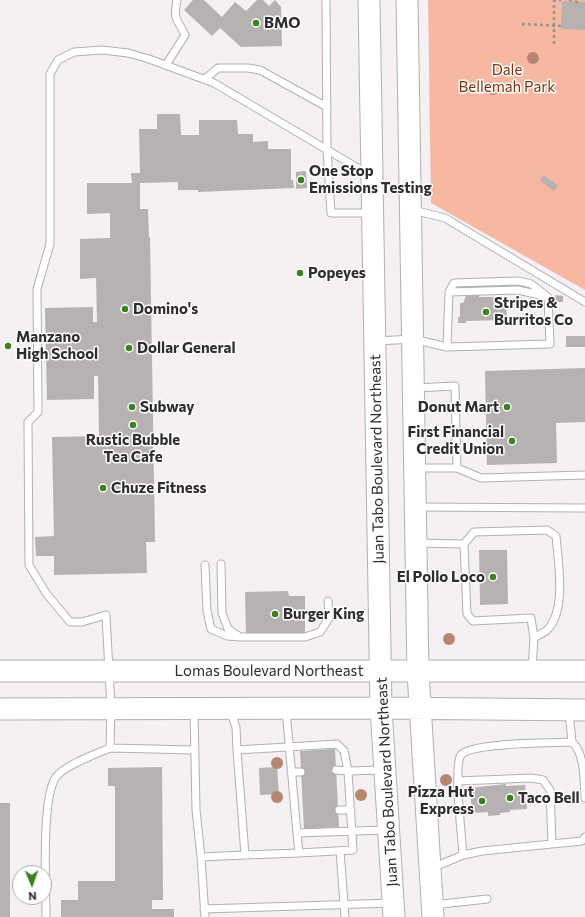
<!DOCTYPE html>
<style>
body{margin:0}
#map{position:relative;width:585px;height:917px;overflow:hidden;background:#f4f0f3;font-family:Commissioner,sans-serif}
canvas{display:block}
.north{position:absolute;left:12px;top:865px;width:40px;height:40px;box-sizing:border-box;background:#fff;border:1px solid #ababab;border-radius:50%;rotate:178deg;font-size:11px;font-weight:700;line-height:16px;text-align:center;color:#2e2c2d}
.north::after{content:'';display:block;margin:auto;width:14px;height:18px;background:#3d8022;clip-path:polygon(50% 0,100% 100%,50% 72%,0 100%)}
</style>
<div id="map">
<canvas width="585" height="917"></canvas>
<div class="north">N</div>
</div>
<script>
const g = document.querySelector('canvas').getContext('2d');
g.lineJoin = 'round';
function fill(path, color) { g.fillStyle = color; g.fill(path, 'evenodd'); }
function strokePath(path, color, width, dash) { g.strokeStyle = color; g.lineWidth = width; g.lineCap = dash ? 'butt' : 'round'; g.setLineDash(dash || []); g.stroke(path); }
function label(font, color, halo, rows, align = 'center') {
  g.font = font + ' Commissioner,sans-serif'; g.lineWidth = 3; g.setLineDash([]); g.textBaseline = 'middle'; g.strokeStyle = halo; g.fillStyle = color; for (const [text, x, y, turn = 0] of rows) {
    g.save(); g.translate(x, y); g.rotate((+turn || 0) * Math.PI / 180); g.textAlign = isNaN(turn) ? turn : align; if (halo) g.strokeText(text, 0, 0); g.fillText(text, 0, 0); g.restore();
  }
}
const green = new Path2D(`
 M428,0H585V290L431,203Z`);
const building = new Path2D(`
 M193,0H204L222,17L235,2L246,11L257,0H263L269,6L275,0L281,7L282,46L241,47L220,28L212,36L184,10Z
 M562,1L585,2V30L561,29Z
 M157,114H180L181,135H199V120H237L238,134H253V142L268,141V149H291V180H293L294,188L198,192V190H178V182L140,183V209H148L149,237H150L155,542H146L147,573L54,575V556H36L35,537L54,536L52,437L99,436L98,376H94V399L47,400L45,308L93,307V322H97L96,278L80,279V239L110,238V213L87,214V183H132L131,173H140L139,129H157Z
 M306,171L307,188L296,189V172Z
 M543,175L558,185L554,191L540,181Z
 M479,295V297H506L507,320L466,321V323H458V317H460V303H463L466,296Z
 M555,295L563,296V302H555Z
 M566,336H585V347H566Z
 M585,368V422L556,423L557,463L487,465L485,371Z
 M479,550H507L508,604L480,605Z
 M288,591L289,596H305V633H246L245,592Z
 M335,749L339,827L304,829L300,751Z
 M162,767L163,900H152V909H174V917H61V900H78V881H115V786H108V768Z
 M277,767L279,794L260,795L259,768Z
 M506,784V786L525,785L527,809L510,810V812L500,813V815L488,816V812L472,813L470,788Z
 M0,803H10V917H0Z`);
const path = new Path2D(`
 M569,0L577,2L579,0
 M522,24L561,26
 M554,44V1L561,0`);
const lane = new Path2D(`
 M326,0L327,150L331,213H372
 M166,65L185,35C177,17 173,22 177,0
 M205,79L218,68H248L260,70L327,107
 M413,210L445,218L585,302
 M449,292L518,290L544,296
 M377,341L413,339L447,347L550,344L548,297L531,284L519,281L454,283L449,292L447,347
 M415,388L455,386L457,468
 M415,468H457L481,478L585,475
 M417,507L585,508
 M417,543L464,544L467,614L473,621L531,618L534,638L532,669
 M464,544L474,532L547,530L556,536C558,561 567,611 547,630C544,633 538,635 534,638
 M221,564L222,613L228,629L240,637H305L320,632L329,618L328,601
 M205,565L207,611L211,629L227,636L240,637
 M194,710L196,810L201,857L205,917
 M230,710L236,727L237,750L337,744L344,751L348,771L336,770
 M286,710L297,833L386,830
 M569,712L572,742C585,753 584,781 585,798
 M194,750L110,748L111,708L106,615L82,622H70L46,593L29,565L28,422L38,412L37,289L50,244V74L58,60L74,52L102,50L128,53L149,59L214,83L368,174
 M291,772H301
 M458,781L531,778L543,780L550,790L552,844
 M339,810H351
 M340,851L345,917
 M299,853L353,850L348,771L384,770
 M245,855L299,853L297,833
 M463,855C462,837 453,766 461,755C472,742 552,743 572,742
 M201,857L245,855L237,750
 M432,868L463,855L482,851L582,841L585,837
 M433,905L487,899
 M204,909L392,903
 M46,917C46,888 41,798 56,777C65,765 96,754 110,748`);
const secondary = new Path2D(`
 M369,0L381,708L394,917
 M407,0L418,672L433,917
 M0,671H585
 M0,709L381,708L585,710`);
const trees = [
 [533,58],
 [493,89],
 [449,639],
 [277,763],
 [446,780],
 [361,795],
 [277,797]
];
const markers = [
 [256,23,4,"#3d8022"],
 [301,180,4,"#3d8022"],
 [300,273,4,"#3d8022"],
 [125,309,4,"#3d8022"],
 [486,312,4,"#3d8022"],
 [8,346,4,"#3d8022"],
 [129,348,4,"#3d8022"],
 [132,407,4,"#3d8022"],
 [507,407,4,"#3d8022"],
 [133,425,4,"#3d8022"],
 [512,441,4,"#3d8022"],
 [103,488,4,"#3d8022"],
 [493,577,4,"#3d8022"],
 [275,614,4,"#3d8022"],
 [510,798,4,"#3d8022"],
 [482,801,4,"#3d8022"]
];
const poiNames = [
 ["BMO",264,23],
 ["One Stop",309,171],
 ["Emissions Testing",309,188],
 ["Popeyes",308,273],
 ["Stripes &",494,303],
 ["Burritos Co",494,320],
 ["Domino's",133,309],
 ["Manzano",16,337],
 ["High School",16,354],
 ["Dollar General",137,348],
 ["Subway",140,407],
 ["Donut Mart",499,407,"right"],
 ["First Financial",504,432,"right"],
 ["Credit Union",504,449,"right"],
 ["Rustic Bubble",133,440,"center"],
 ["Tea Cafe",133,457,"center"],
 ["Chuze Fitness",111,488],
 ["El Pollo Loco",485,577,"right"],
 ["Burger King",283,614],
 ["Pizza Hut",474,792,"right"],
 ["Express",474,809,"right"],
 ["Taco Bell",518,798]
];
const parkNames = [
 ["Dale",507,70],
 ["Bellemah Park",507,87]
];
const streetNames = [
 ["Juan Tabo Boulevard Northeast",377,459,-91],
 ["Lomas Boulevard Northeast",269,671],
 ["Juan Tabo Boulevard Northeast",387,782,-93]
];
fill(green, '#f7b8a1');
fill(building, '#b7b2b2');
strokePath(lane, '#b3afb2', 9);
strokePath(secondary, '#b3afb2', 23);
strokePath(path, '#979496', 2.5, [3, 3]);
strokePath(lane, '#fff', 7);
strokePath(secondary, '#fff', 21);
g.fillStyle = '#b68672';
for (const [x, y] of trees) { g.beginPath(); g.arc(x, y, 6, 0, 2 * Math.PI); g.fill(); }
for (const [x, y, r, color] of markers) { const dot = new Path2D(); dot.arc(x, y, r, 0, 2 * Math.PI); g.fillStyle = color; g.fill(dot); strokePath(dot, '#fff', 1.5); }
label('bold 15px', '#2e2c2d', '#fff', poiNames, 'left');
label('15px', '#833009', '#fff', parkNames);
label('15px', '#2e2c2d', '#fff', streetNames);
</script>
